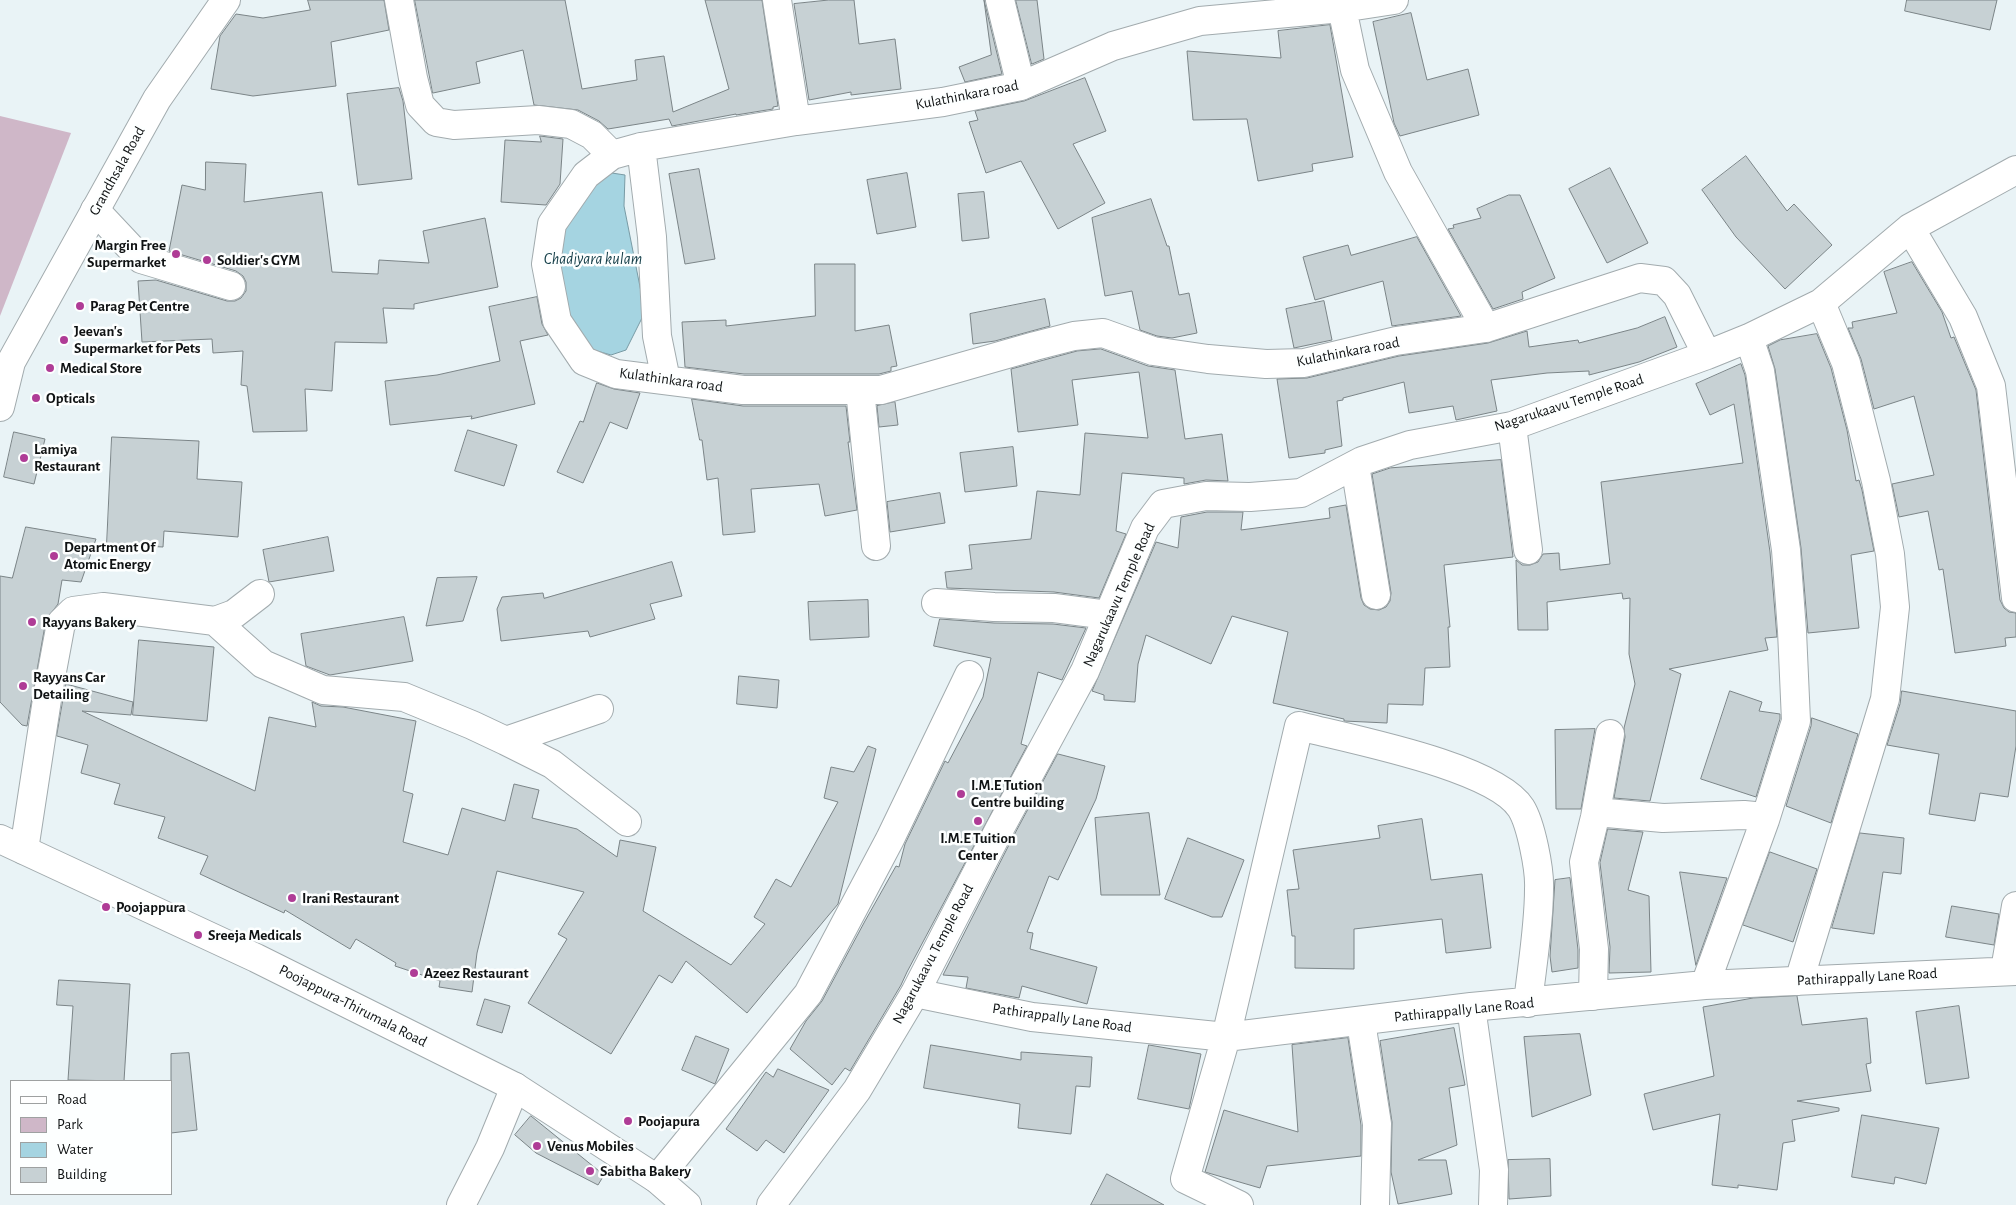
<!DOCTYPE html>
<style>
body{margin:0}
#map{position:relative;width:2016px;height:1205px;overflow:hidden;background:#e9f3f6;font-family:"Alegreya Sans",sans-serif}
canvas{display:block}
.legend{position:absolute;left:10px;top:1080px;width:162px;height:115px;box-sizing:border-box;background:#fdffff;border:1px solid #9ea1a1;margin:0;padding:6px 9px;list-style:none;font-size:15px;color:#101314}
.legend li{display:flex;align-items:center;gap:10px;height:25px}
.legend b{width:25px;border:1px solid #9ea1a1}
</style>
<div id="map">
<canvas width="2016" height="1205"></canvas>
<ul class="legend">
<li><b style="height:6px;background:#fff"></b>Road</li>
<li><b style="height:14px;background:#cfb7c8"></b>Park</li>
<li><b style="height:14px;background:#a5d4e1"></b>Water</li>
<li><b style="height:14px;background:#c7d1d4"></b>Building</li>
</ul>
</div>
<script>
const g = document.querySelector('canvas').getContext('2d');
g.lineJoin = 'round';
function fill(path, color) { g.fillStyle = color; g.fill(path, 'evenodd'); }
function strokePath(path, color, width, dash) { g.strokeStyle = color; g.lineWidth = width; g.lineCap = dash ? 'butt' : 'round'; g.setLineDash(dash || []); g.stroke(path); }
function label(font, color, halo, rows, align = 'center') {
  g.font = font + ' "Alegreya Sans",sans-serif'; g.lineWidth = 5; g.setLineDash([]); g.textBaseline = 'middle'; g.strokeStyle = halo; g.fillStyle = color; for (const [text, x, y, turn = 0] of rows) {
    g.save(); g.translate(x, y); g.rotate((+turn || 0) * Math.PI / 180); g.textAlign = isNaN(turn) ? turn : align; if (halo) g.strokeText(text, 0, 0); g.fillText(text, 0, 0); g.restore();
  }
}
const green = new Path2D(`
 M0,116L71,133L0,316Z`);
const water = new Path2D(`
 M592,170L625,175L624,206L645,312L626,350L611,355L573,344L548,250Z`);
const building = new Path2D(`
 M308,0H384L389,30L331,42L336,86L253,96L211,89L220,36L236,14L263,18L310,10Z
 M415,0H565L582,89L637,80L635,60L664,56L673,112L729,89L705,0H762L778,106L773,107V109L736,115V114L672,126L669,119L608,129L599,121L578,110L534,105L523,50L476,62L480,83L433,93Z
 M829,0H854L859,44L895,39L901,89L851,95V92L809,100L794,4Z
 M984,0L1002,74L965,82L959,67L991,55Z
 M1016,0H1037L1044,59L1032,64Z
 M1907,0H1997L1990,30L1905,11Z
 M1411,13L1427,80L1468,69L1479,115L1400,136L1394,123L1373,22Z
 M1330,25L1353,157L1312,164L1313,171L1258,181L1247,119L1193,120L1187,51L1281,58L1278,31Z
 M1085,78L1106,131L1073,144L1105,203L1058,229L1021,161L986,173L969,122L978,120L975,111L1024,101Z
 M399,88L403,101L412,179L358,185L347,94Z
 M540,136L563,139L560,184L546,205L501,202L505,140L541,142Z
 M1746,156L1787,211L1794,204L1832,245L1785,289L1736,237L1702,190Z
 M206,162L246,164L244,202L322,192L332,272L378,274L379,260L429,263L423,231L485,218L498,287L414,304V309L383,308L387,343L335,342L332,391L305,389L307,431L253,432L247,386L241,385L243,351L213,353L212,339L142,342L138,281L156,280L227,301H235L241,298L246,291V282L243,276L236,271L169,251L182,185L205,190Z
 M1610,168L1648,243L1607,263L1569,189Z
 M699,169L715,259L685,264L669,174Z
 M907,173L916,227L877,234L867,180Z
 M984,192L989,238L962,241L958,194Z
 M1509,195H1520L1555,278L1522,292L1523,299L1493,309L1448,229L1454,228L1453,225L1481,218L1477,209Z
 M1151,199L1167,246H1169L1179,295L1189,293L1197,333L1172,338L1157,336L1140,330L1132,291L1105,296L1092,218Z
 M1417,237L1461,316L1392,326L1383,281L1315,300L1303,257L1348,245L1351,255Z
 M1912,262L1942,312L1951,338L1954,337L1976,390L2000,600L2004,608L2009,612L2016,613V637L2005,638L2006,646L1955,653L1943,569L1939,570L1928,511L1899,517L1892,484L1934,475L1914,396L1874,409L1861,359L1848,328H1853L1852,322L1897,313L1884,272Z
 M815,264H855V331L889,325L897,366L891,367V371L879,374H744L685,367L682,322L726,320V326L815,316Z
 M537,297L542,324L548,335L520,341L535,404L471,419L472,416L390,425L385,381L437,375L500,361L489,307Z
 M1045,299L1050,326L995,341L973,344L970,314Z
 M1324,301L1332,340L1294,348L1286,309Z
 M1665,317L1677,347L1639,362L1589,375V371L1547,373L1491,380L1497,411L1456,420L1453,406L1409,413L1404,382L1343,398V400L1337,401L1342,446L1325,450V453L1289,458L1277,379L1307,378L1399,356L1488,343L1527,331L1529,347L1578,340L1579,343L1637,328Z
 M1817,334L1831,368L1847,430L1856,481L1859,480L1862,490L1874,551L1851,555L1859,628L1808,633L1801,548L1775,369L1768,346L1780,340Z
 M1101,349L1148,366L1175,370L1185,439L1222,434L1228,481L1206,480L1184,484V478L1122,473L1116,531L1126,534L1099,598L1054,592L947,588L945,572L972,569L969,545L1031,539L1037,491L1080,495L1085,433L1148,438L1139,372L1072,380L1078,425L1018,432L1011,369L1077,351Z
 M1741,364L1745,375L1770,552L1777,637L1765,638L1768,650L1669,669L1681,674L1650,801L1614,798L1625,737L1624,728L1635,684L1629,654L1630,598L1623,599L1622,593L1547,602L1548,630H1518L1516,560L1522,565H1530L1538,562L1543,554L1559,553L1560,570L1610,564L1601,482L1743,463L1734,404L1710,415L1696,384Z
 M597,383L614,389L640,393L627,429L610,422L583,483L557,472L580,421L583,422Z
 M692,399L743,406H846L850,442H848L857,510L825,516L819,484L751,489L755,532L723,535L718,478L707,480L702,440H700Z
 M895,402L898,425L879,427L877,406Z
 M468,430L517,445L504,486L455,471Z
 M14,432L45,439L34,484L4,477Z
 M112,437L199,441L197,479L242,482L238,537L164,531L163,547L107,544Z
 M1013,447L1017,486L965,492L960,453Z
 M1501,460L1513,557L1444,565L1450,627H1448L1450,667L1425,668L1423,705L1388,704L1387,723L1344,721V719L1273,703L1288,632L1232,616L1211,664L1146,635L1138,664L1135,702L1104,700V695L1092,691L1156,542L1178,548L1181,517L1207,512H1243L1241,530L1330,518L1329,508L1346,505L1361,598L1364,605L1370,609L1379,610L1386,607L1390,601L1391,593L1372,474L1390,468Z
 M940,493L945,523L890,532L887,502Z
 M26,527L96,539L81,582L62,580L58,604L46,620L27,726L22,725L0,702V576L12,578Z
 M328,537L334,571L269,582L263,550Z
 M672,562L682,596L650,604L655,619L590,637L588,631L501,641L497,609L502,597L543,593L544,598Z
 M477,577L463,621L426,626L437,578Z
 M868,600L869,637L810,640L808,602Z
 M404,617L413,661L330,675L306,666L301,634Z
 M940,619L994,623L1053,624L1086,628L1062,680L1038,672L1021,744L1027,746L907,972L901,985L850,1071L845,1068L832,1085L790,1049L806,1021L822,1001L865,921L896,866L899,867L905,844L945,761L948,763L983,697L991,658L934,646Z
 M139,640L214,647L207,721L133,715Z
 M739,676L779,680L777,708L737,704Z
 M66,684L133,702L131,715L82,711L255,791L269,717L316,727L312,702L321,706L343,707L416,721L403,791L413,794L403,842L448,855L462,808L505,821L514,784L539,790L532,818L577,829L617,857L620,840L656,847L643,911L731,965L765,924L754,917L776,879L791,887L838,802L824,798L831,767L854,772L868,746L876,749L838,904L747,1013L686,961L672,983L659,975L611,1054L528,1003L567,939L558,934L584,892L497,871L477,953L472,992L439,987L440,981L395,966L396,963L356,939L350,949L285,910L284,913L200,874L208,856L158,838L165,817L114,804L120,784L81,773L88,745L57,736Z
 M1730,691L1762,702L1759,711L1780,714V719L1756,797L1701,779Z
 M1902,691L2016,711V746L2008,797L1980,793L1975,821L1929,814L1939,754L1887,745L1900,704Z
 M1812,718L1858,734L1831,823L1786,806L1811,726Z
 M1595,729L1581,809H1556L1555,730Z
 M1058,754L1105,766L1096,799L1058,880L1049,876L1027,932L1033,933L1030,949L1097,967L1087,1004L1022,986L1019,998L966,988L968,977L943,975L1013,837Z
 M1149,813L1160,895H1101L1095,818Z
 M1422,819L1431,880L1482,874L1491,948L1446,953L1442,919L1354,929V969L1295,968V936H1292L1287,890L1299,889L1293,850L1380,838L1378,826Z
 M1608,829L1643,832L1628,890L1649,896L1651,972L1609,973L1610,947L1600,863Z
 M1860,833L1904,838L1901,874L1883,872L1874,934L1832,928Z
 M1188,838L1244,860L1222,917H1212L1165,899Z
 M1770,852L1817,869L1793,942L1743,925Z
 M1680,872L1727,878L1696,965Z
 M1570,878L1578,950V968L1552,972L1550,956L1555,880Z
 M1952,906L1999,914L1994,945L1946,937Z
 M59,980L130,984L124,1081L68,1080L73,1006L57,1005Z
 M1797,996L1802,1025L1867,1018L1871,1063L1866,1064L1871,1091L1797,1101L1839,1108V1111L1792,1120L1795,1141L1783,1143L1777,1190L1738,1185V1188L1712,1185L1720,1114L1653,1130L1644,1094L1714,1076L1703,1007L1753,998Z
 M485,999L510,1006L502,1033L477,1025Z
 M1959,1006L1969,1078L1926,1084L1916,1012Z
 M1454,1028L1465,1085L1449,1088L1457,1145L1418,1160H1446L1452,1194L1398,1204L1391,1172L1392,1122L1380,1041Z
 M1580,1034L1591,1095L1532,1117L1524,1037Z
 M696,1036L729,1049L715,1084L682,1070Z
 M1348,1038L1361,1125V1156L1267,1166L1260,1188L1205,1172L1224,1110L1298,1132L1292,1045Z
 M931,1045L1021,1060V1052L1092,1057L1090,1087L1076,1086L1071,1134L1018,1128L1020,1104L924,1088Z
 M1149,1045L1201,1054L1189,1109L1138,1099Z
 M189,1053L197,1130L171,1133V1054Z
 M778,1069L829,1090L784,1153L766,1140L757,1151L726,1129L766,1072L773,1077Z
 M1862,1115L1939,1128L1926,1184L1895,1177L1894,1184L1852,1177Z
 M531,1116L604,1175L598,1185L536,1153L515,1135Z
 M1550,1159L1551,1196L1509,1199L1508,1160Z
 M1107,1174L1164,1205H1091Z`);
const minor = new Path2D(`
 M399,0L413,78L420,105L436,122L454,125L538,120L571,124L592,135L612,155
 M777,0L796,121
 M1000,0L1021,86
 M1394,0L1342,8L1200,21L1113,46L1021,86L943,102L796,121L641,147L612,155L586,175L552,224L546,264L557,321L584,361L616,374L743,390H881L1035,346L1074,336L1103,333L1153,351L1208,359L1266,364L1304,363L1396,341L1486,328L1640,278L1664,281L1677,295L1707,355
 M1342,8L1355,70L1398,172L1486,328
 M641,147L652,237L657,336L666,380
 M95,210L141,259L231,286
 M1910,228L1963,317L1991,386L2016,598
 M860,390L876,546
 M1512,426L1528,550
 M1355,465L1376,595
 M936,603L994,607L1054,608L1108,615
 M215,621L263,664L323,690L404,697L472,725L506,741L552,764L627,822
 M506,741L599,709
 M1596,812L1663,818L1744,815L1765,817
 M24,850L48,693L61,623L73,611L103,607L215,621L234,614L260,594
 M2005,970L2016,906
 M1799,981L1885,699L1895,607L1890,554L1876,481L1846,363L1821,303
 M1705,985L1765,820L1796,721L1792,631L1786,550L1760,371L1749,338
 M915,993L1032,1017L1226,1037L1471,1007L1705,985L2016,971
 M1593,996L1594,949L1584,862L1595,817L1610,734
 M1471,1007L1494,1170L1493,1205
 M1361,1022L1377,1124L1375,1205
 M657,1179L808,994L890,839L969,675
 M771,1205L857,1090L915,993L999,830L1085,671L1145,528L1163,504L1206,496L1250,497L1301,493L1362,461L1410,445L1512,426L1707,355L1749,338L1821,303L1910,228L2016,170
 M1239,1205L1185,1179L1226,1037L1299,726C1349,739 1494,766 1521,808C1531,824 1540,870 1539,889C1539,926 1532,966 1528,1003`);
const tertiary = new Path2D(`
 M461,1205L490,1148L515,1087`);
const secondary = new Path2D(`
 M0,407L11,362L157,99L226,0
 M0,839L256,958L515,1087L657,1179L687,1205`);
const markers = [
 [176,254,5,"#af3c96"],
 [207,260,5,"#af3c96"],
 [80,306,5,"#af3c96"],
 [64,340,5,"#af3c96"],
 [50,368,5,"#af3c96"],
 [36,398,5,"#af3c96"],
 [24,458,5,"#af3c96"],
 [54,556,5,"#af3c96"],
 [32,622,5,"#af3c96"],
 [23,686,5,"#af3c96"],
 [961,794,5,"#af3c96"],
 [978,821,5,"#af3c96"],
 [292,898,5,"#af3c96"],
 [106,907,5,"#af3c96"],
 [198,935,5,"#af3c96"],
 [414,973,5,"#af3c96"],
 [628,1121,5,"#af3c96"],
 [537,1146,5,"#af3c96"],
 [590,1171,5,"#af3c96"]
];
const streetNames = [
 ["Kulathinkara road",967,95,-11],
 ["Grandhsala Road",117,171,-61],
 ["Kulathinkara road",1348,352,-11],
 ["Kulathinkara road",671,380,8],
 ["Nagarukaavu Temple Road",1569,403,-18],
 ["Nagarukaavu Temple Road",1119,595,-66],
 ["Nagarukaavu Temple Road",933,954,-62],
 ["Pathirappally Lane Road",1867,977,-3],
 ["Poojappura-Thirumala Road",353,1006,27],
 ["Pathirappally Lane Road",1464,1010,-6],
 ["Pathirappally Lane Road",1062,1018,8]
];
const poiNames = [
 ["Margin Free",166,245,"right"],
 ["Supermarket",166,262,"right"],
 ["Soldier's GYM",217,260],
 ["Parag Pet Centre",90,306],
 ["Jeevan's",74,331],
 ["Supermarket for Pets",74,348],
 ["Medical Store",60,368],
 ["Opticals",46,398],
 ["Lamiya",34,449],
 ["Restaurant",34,466],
 ["Department Of",64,547],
 ["Atomic Energy",64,564],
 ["Rayyans Bakery",42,622],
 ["Rayyans Car",33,677],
 ["Detailing",33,694],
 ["I.M.E Tution",971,785],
 ["Centre building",971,802],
 ["I.M.E Tuition",978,838,"center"],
 ["Center",978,855,"center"],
 ["Irani Restaurant",302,898],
 ["Poojappura",116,907],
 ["Sreeja Medicals",208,935],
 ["Azeez Restaurant",424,973],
 ["Poojapura",638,1121],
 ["Venus Mobiles",547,1146],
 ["Sabitha Bakery",600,1171]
];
const waterNames = [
 ["Chadiyara kulam",593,259]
];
fill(green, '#cfb7c8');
fill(water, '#a5d4e1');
strokePath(water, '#789aa4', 1);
fill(building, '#c7d1d4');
strokePath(building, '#7b8487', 1);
strokePath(minor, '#a2abae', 30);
strokePath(tertiary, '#a2abae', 30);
strokePath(secondary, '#a2abae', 30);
strokePath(minor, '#fff', 28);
strokePath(tertiary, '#fff', 28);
strokePath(secondary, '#fff', 28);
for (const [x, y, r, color] of markers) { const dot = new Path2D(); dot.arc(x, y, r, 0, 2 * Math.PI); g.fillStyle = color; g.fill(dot); strokePath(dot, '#fdffff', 2); }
label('15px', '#101314', '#fdffff', streetNames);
label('bold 15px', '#101314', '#fdffff', poiNames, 'left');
label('italic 16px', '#18414b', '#fdffff', waterNames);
</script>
